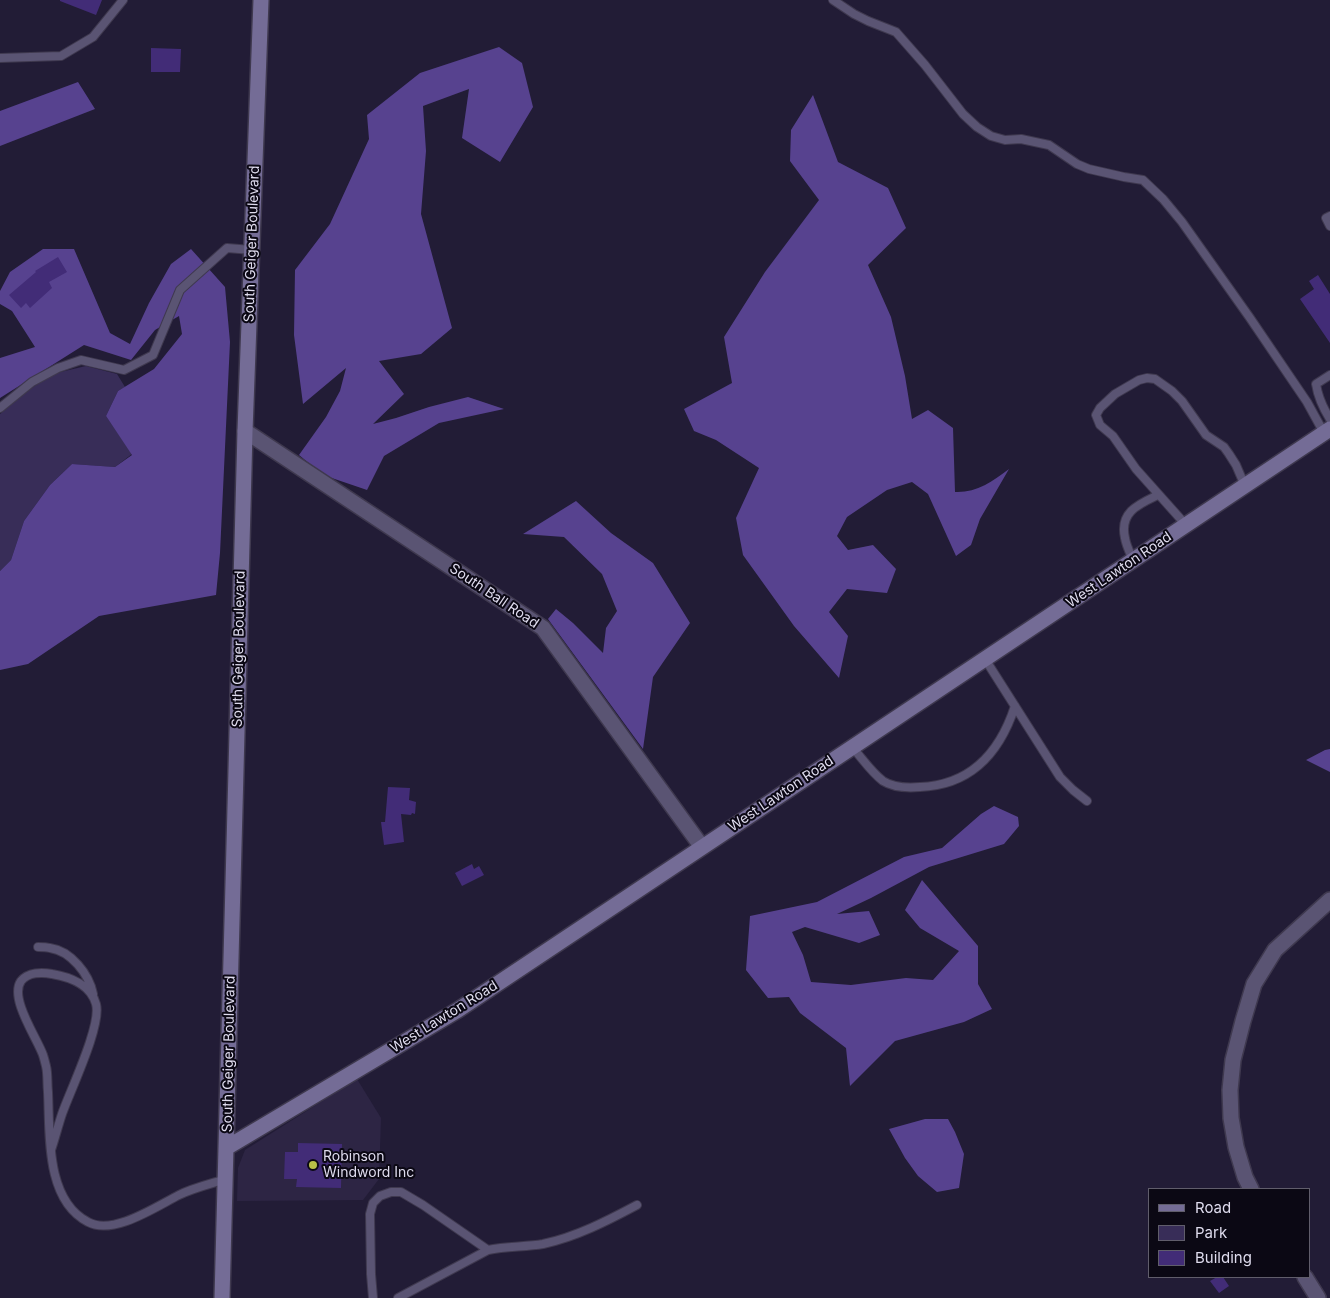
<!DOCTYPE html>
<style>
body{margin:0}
#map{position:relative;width:1330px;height:1298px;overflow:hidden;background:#221c36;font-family:Inter,sans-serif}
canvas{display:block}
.legend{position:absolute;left:1148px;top:1188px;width:162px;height:90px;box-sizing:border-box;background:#0b0814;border:1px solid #605d6b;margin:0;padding:6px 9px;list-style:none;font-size:15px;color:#dfdcee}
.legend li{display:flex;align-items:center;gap:10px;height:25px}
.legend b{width:25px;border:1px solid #605d6b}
</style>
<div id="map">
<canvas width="1330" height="1298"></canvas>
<ul class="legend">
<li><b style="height:6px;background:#746c96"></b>Road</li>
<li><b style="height:14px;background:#382d58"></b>Park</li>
<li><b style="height:14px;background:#422c77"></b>Building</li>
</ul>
</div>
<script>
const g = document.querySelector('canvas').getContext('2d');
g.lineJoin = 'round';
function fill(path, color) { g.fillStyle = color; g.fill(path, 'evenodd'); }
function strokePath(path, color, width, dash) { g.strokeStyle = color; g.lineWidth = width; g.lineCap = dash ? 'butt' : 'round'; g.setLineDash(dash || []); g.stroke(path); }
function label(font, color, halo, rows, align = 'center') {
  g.font = font + ' Inter,sans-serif'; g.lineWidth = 4; g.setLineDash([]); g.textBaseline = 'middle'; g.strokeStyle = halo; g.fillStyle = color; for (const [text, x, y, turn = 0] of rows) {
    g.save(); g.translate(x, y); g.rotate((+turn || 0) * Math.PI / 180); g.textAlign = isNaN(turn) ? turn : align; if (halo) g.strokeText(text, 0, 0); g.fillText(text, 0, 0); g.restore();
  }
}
const built = new Path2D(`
 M357,1079L381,1118L379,1179L363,1200L237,1201L238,1168L245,1150Z`);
const green = new Path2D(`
 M86,366L117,374L125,387L118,391L106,416L132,454L115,467L72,464L50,485L24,521L11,560L0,571V414L29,390L52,374Z`);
const forest = new Path2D(`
 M499,47L522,63L533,107L500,162L462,138L469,89L423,106L426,151L421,214L452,328L421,354L379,361L404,394L373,424L396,418L429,407L468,397L504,409L439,423L384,456L367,490L323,475L299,455L326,417L340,391L346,368L303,404L294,335L295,270L330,224L369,139L367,115L420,73Z
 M78,82L95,109L0,146V111Z
 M813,95L838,162L888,188L906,228L868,265L891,317L905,376L912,419L928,410L953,428L955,492C976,493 992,482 1009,469L980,519L971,545L956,556L928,494L912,482L887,490L847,517L837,536L848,550L873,545L896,569L887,593L847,589L829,612L848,636L839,678L794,626L743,555L736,518L759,468L716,440L694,431L684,409L732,383L724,337L765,272L819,200L790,161L791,130Z
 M43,249H74L110,333L130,344L149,303L171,264L191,249L225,287L230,342L220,553L216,595L99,616L28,664L0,670V571L11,560L24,521L50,485L72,464L115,467L132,455L106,416L118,391L154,369L182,334L179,316L155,330L131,360L84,345L0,398V358L35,347L12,311L0,304V291L10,272Z
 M576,501L611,533L653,563L690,623L653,677L643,749L548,619L556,609L573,623L603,653L606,628L617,611L602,574L564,537L523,534Z
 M1330,749V772L1306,760L1325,750Z
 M994,806L1018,817L1019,826L1004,844L929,867L871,898L837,914L869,911L880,935L859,943L805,927L792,932L803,955L811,982L851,985L906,978L933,980L959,951L920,928L905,910L922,880L978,946V984L992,1009L964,1022L895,1041L850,1086L846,1048L800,1013L789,997L768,998L746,970L750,916L817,902L904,857L942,848L981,814Z
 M925,1119H948L955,1132L964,1154L959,1188L937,1192L918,1176L905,1158L889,1129Z`);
const building = new Path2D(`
 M60,0H102L96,15L60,1Z
 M151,48L181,49L180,72H151Z
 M58,257L67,272L49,282L52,288L30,308L26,303L21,308L9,295L36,272L35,271Z
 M1318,275L1330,294V343L1300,299L1314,289L1309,281Z
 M388,787L410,788L409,800L416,802L415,814L412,813L411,815L401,814L404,842L384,845L381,822H385Z
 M472,864L474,869L479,866L484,875L462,886L455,873Z
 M298,1143L342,1144L341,1188L296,1187L297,1179H284L285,1152H298Z
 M1217,1277H1223L1229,1286L1219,1293L1210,1281Z`);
const lane = new Path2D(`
 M833,0L854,14L868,21L896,32L925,65L963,114L977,127L991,136L1005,140L1021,139L1049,145L1077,164L1089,169L1124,177L1143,180L1163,199L1182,222L1250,318L1307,402L1324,433
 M0,58L61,56L93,37L123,0
 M1330,216L1326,218L1330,226
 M1330,375L1316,384C1318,397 1323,408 1330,419
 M0,408L32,382L58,368L81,360L124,370L153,355L180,290L227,248L252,250
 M1186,525L1136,469L1113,436L1100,425L1096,415L1100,408L1115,394L1139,380L1147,378L1155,379L1172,391L1182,401L1206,435L1224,447L1229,454L1236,465L1245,486
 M1133,560C1130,553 1126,545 1125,538C1119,512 1139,504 1158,495
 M985,659L1060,777L1073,790L1087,801
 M852,747C862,758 871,772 883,781C894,788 908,788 920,787C971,785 1000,752 1015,706
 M38,947C42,947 46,947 50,948C71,951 89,974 93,994
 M51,1150C55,1138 58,1126 62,1114C70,1091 102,1025 96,1004C91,985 70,977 52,974C42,972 28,972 21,981C9,998 37,1038 43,1055C44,1058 45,1062 46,1066C48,1074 47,1083 48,1092C50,1133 45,1200 88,1222C113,1236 157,1206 179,1195C193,1188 210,1184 226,1179
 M373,1298L371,1274L370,1214L373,1203L380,1196L391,1192H401L423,1205L488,1250
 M398,1298L488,1250C506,1246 525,1247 543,1244C576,1237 607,1221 637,1205`);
const street = new Path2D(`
 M245,431L543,628L702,847
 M1251,1189L1245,1177L1236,1147L1231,1118L1230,1090L1233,1060L1243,1021L1254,984L1275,950L1330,900
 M1305,1277L1318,1298`);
const secondary = new Path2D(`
 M226,1148L458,1010L1330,429
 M222,1298L245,431L261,0`);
const markers = [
 [313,1165,5,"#b8c147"]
];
const streetNames = [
 ["South Geiger Boulevard",252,244,-88],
 ["West Lawton Road",1119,570,-34],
 ["South Ball Road",494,596,34],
 ["South Geiger Boulevard",239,649,-89],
 ["West Lawton Road",781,794,-34],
 ["West Lawton Road",444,1017,-32],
 ["South Geiger Boulevard",229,1054,-89]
];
const poiNames = [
 ["Robinson",323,1157],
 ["Windword Inc",323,1173]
];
fill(built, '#2d2544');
fill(green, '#382d58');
fill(forest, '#57428f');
fill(building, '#422c77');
strokePath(lane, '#3f394f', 10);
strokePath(street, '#3f394f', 18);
strokePath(secondary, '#3f394f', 18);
strokePath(lane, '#5a5473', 8);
strokePath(street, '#5a5473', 15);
strokePath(secondary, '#746c96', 15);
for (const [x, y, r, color] of markers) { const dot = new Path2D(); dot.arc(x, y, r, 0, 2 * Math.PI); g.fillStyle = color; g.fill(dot); strokePath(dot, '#0b0814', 2); }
label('14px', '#dfdcee', '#0b0814', streetNames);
label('14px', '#dfdcee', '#0b0814', poiNames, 'left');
</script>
